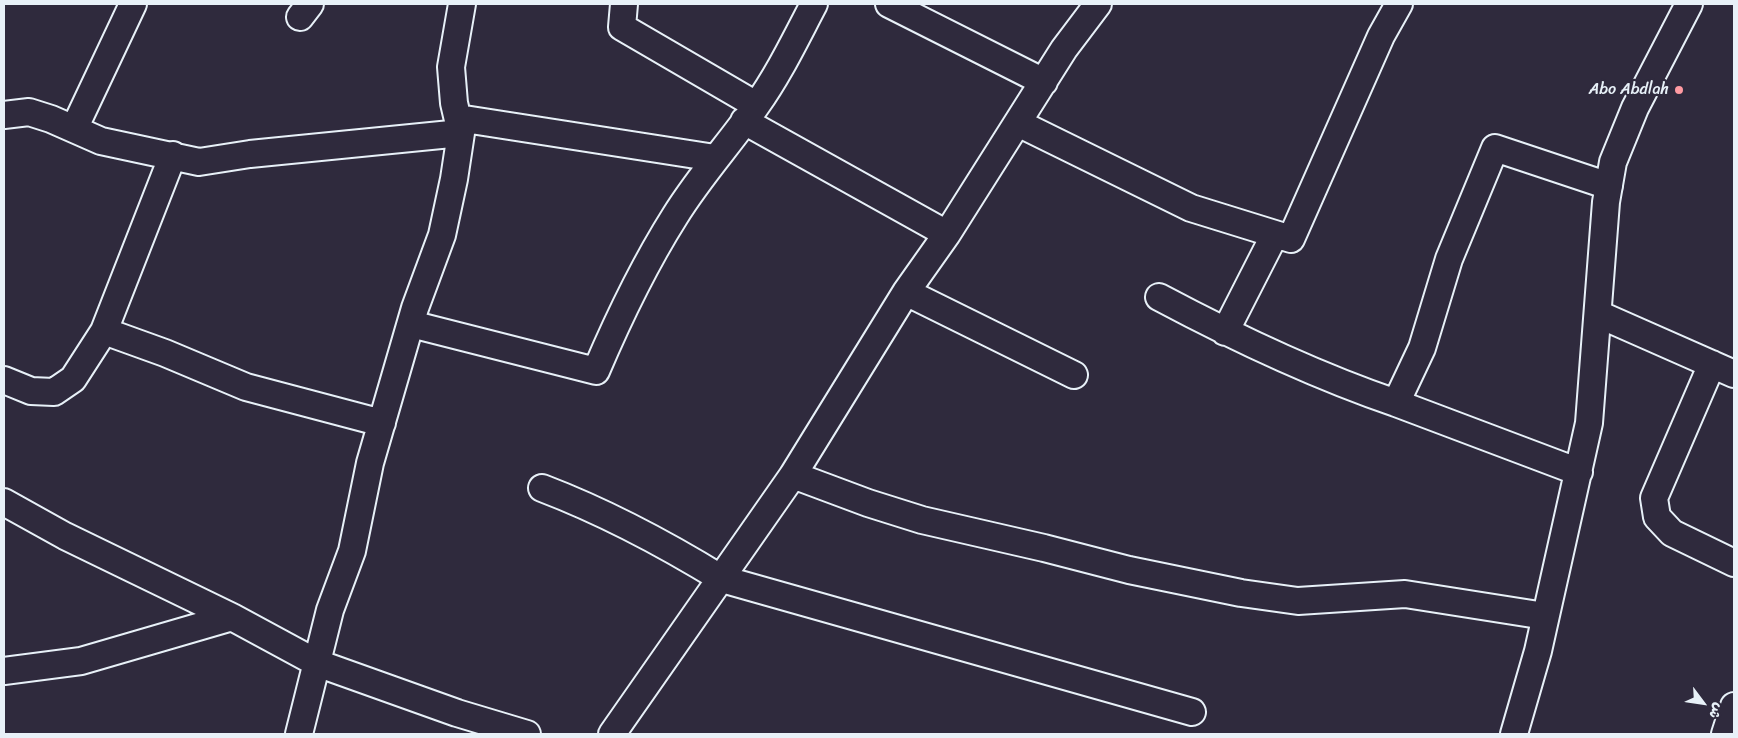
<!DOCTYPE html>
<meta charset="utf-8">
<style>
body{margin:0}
#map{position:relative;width:1738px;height:738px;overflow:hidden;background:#2f2a3d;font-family:Sriracha,"Playpen Sans Arabic",sans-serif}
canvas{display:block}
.frame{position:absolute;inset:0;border:5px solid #e8f1f8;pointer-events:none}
.north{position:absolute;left:1678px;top:678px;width:50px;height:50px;-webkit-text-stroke:4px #2f2a3d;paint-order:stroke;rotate:121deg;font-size:14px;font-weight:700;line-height:20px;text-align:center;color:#e8f1f8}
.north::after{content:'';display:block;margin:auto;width:18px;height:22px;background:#e8f1f8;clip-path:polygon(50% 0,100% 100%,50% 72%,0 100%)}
</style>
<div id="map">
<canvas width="1738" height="738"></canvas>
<div class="frame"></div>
<div class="north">ش</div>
</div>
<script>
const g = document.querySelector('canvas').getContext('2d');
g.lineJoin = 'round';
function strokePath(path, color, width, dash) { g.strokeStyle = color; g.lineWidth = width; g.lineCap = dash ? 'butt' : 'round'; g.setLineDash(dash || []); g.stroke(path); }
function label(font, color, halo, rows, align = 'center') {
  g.font = font + ' Sriracha,sans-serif'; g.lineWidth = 4.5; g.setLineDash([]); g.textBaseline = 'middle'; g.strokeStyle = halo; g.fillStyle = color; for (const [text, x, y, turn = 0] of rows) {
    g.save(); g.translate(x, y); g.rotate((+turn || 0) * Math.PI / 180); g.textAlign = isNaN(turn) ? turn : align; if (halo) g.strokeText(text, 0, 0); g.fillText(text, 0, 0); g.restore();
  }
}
const minor = new Path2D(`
 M624,4L622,27L756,105
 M889,4L1044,82
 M300,17L310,4
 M4,115L29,112L51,119L101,141L199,162L250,154L461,133
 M458,118L715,158
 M744,121L947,234
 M1018,123L1191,208L1291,239L1381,36L1399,4
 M74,129L133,4
 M906,292L1074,375
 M1159,297C1236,338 1314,375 1396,403
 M1598,314L1734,374
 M411,324L596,371C619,317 644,265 675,216C699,177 730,143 756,106C779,74 796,38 814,4
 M104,331L165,353L246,387L382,423
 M1225,332L1275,234
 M1712,364L1654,498L1657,517L1672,533L1734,563
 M4,380L31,391L54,392L73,379L104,331L173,155
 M1579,472L1396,403L1422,348L1449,259L1495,148L1609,186
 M793,475L868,503L922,520L1044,548L1129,570L1241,593L1298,601L1405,594L1545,616
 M542,488C605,512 665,544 722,579L1192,712
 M4,502L65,536L232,617L317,663L457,713L527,734
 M4,671L81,661L232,617
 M299,734L330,610L352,551L370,463L415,308L442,235L454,179L461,133L454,103L451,67L462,4
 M612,734L793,475L906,292L947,234L1064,49L1098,4
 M1514,734L1538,651L1589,423L1606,202L1613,162L1635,108L1689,4
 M1725,734L1734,706`);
const markers = [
 [1679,90,5,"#ff9aa2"]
];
const poiNames = [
 ["Abo Abdlah",1669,90]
];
strokePath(minor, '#e8f1f8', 30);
strokePath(minor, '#2f2a3d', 26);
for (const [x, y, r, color] of markers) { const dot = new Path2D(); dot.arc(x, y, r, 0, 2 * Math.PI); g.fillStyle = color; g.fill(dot); strokePath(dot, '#2f2a3d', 2); }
label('16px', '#e8f1f8', '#2f2a3d', poiNames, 'right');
</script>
